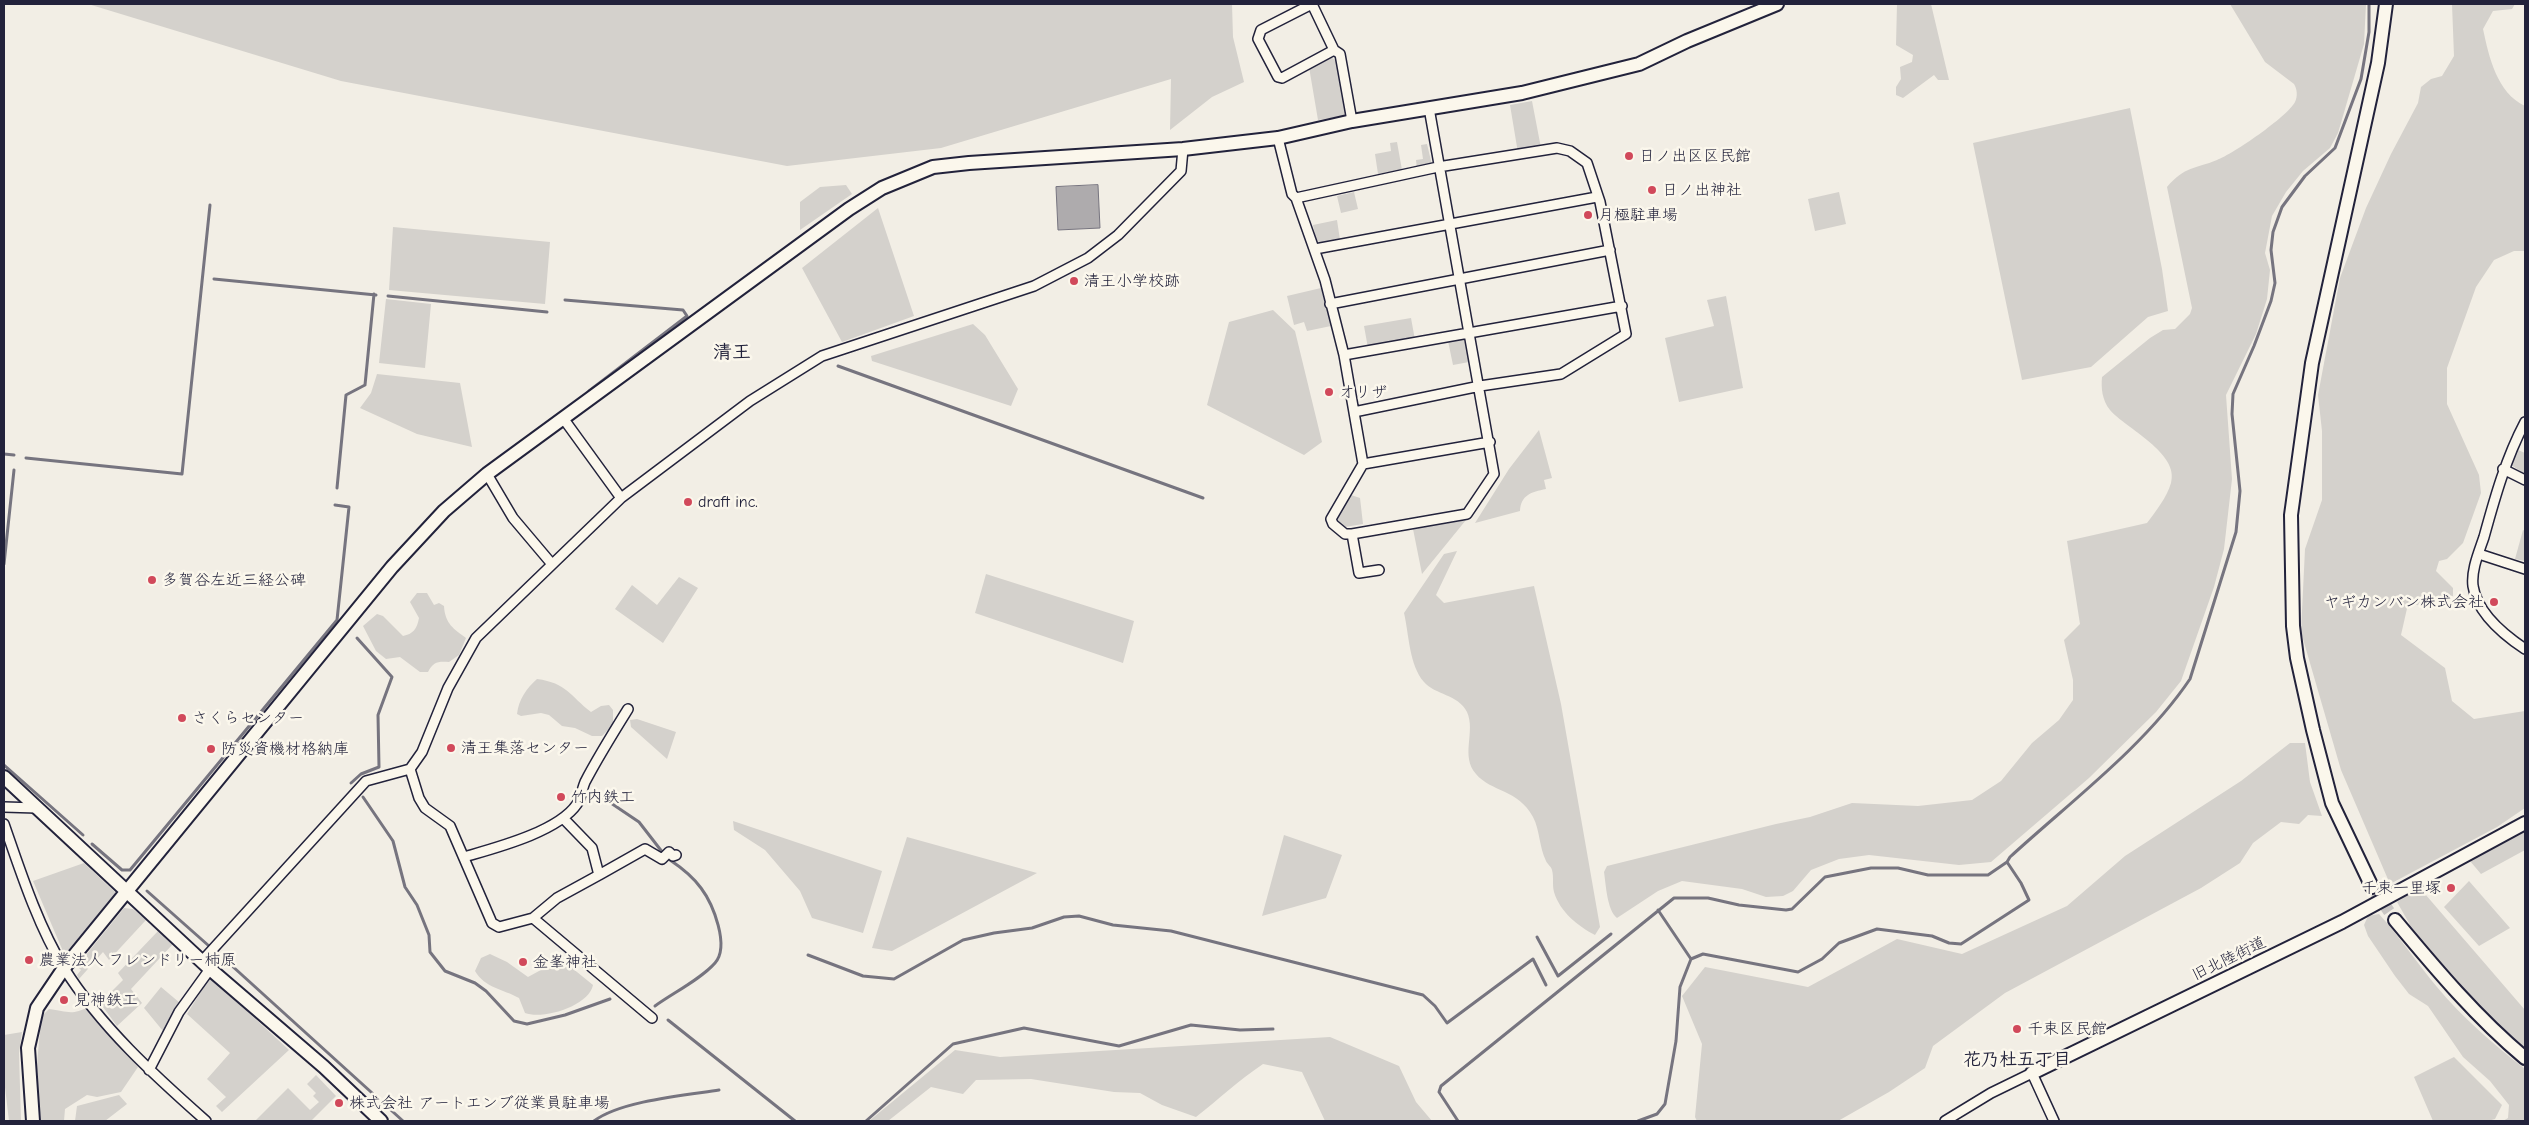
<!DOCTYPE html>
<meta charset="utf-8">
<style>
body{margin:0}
#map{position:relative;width:2529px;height:1125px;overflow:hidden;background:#f2eee5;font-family:"Comic Neue",sans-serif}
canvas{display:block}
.frame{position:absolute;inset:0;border:5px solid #22223b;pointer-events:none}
</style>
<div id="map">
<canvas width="2529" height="1125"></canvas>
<div class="frame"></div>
</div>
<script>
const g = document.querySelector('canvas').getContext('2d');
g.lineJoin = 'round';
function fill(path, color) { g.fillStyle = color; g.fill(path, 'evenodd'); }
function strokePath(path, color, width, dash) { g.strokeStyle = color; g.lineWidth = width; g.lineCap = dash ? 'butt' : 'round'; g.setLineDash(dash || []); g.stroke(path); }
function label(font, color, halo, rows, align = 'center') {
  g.font = font + ' "Comic Neue","Klee One",sans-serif'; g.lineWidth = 5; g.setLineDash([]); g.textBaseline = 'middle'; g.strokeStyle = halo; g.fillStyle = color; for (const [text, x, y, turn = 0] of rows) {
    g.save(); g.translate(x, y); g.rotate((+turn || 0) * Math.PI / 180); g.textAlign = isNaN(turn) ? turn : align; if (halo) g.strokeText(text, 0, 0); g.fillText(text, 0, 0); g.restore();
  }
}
const green = new Path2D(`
 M88,4H1232L1233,37L1244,82L1212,97L1170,130L1171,79L941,148L787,166L341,81Z
 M1897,4H1931L1949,80H1938L1934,75L1903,98L1896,95V87L1901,79L1900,67L1912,62L1913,55L1896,45Z
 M2230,4H2366L2364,44L2338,133L2330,148L2303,171L2286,192L2272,216L2265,253L2270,270L2267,299L2256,334L2226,395L2232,479L2224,549L2214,587L2181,681L2156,712L2089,778L1991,862L1959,865L1869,855L1839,859L1811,870L1793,891L1783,896L1766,897L1742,889L1682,881L1658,891L1617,918C1607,910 1606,885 1604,872L1607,866L1776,824L1810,817L1852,803L1918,806L1972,800L2001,781L2032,743L2059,720L2073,700V680L2064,640L2080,624L2067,541L2147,523C2156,511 2167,497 2171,483C2180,453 2125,428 2110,410C2102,400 2101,388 2102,377L2150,338L2163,330L2175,329L2190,314L2192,308L2167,187C2185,166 2195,169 2217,160C2233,154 2287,117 2295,102C2298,96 2297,89 2294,84L2265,62Z
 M2452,4H2515L2512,9L2493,11L2483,29C2489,57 2497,93 2525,106V251H2514L2494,260L2476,287L2447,368V404L2479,475L2481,493L2463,543L2447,559L2439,561L2436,571L2453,588V596C2439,604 2423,607 2408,604L2401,635L2445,668L2452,701L2474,719L2525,711V808L2497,827L2390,884L2341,770L2301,632L2305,549L2322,500V431L2318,395L2340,278L2366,208L2391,154L2418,103L2421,87L2431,79L2442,76L2454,56Z
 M1329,56L1337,61L1346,112L1343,116L1318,120L1309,67Z
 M1532,101L1541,148L1518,153L1510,105Z
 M2130,108L2162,269L2168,311L2148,317L2091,367L2022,380L1973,143Z
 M1397,142L1402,170L1378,174L1375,154L1391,151L1390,143Z
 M1427,144L1432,165L1417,169L1416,160L1423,159L1421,145Z
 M846,185L852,194L800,230V202L820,187Z
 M1354,192L1358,209L1341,213L1337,196Z
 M1839,192L1846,224L1815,231L1808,199Z
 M878,208L914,316L842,342L802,268Z
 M1337,220L1340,240L1321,244L1316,239L1313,225Z
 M393,227L550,242L545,304L389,290Z
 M1321,288L1331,326L1307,331L1304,322L1294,325L1287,296Z
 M1726,296L1743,388L1679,402L1665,338L1714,326L1707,300Z
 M386,299L431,304L425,368L379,363Z
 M1273,310L1295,331L1322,442L1304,455L1207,405L1229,322Z
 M1411,318L1415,340L1368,348L1364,326Z
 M973,324L985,335L1018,389L1011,406L872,361L871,356Z
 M1461,339L1465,342L1469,362L1453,365L1448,341Z
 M377,374L460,383L472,447L417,434L360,408L371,393Z
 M1539,430L1552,478L1544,480L1546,489C1531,492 1521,495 1520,511L1475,523L1509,469Z
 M2518,450L2525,453V474L2511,465Z
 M1351,495L1360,498L1363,524L1345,527L1338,521L1337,517Z
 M1466,520L1422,574L1413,529Z
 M2523,530L2525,531V561L2515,559Z
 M1457,551L1436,595L1444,603L1534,586L1561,704L1600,927L1595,935C1578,926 1560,912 1554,892C1552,885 1554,877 1552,870C1551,866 1547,864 1546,861C1539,847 1540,830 1533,817C1518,789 1491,792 1476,774C1460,756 1476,732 1467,712C1458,694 1435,695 1424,682C1409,665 1409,634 1404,613L1444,554Z
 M986,574L1134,621L1123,663L975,613Z
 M679,577L698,588L663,643L615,609L632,585L657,605Z
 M417,593H427L434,605L439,603L444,606C445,624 454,629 466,638L459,655L449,662C438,661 433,662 428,672H420L400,657L386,659L376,651L363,626L377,614L383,616L403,636C413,634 417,629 419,618L410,602Z
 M537,679C567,683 570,696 591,712L601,706L609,705L613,710V725L602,736H592L575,728L562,726L549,715L541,713L521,716L517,714C519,699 526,689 537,679Z
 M637,719L676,732L667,759L631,727L630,720Z
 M2290,743H2305L2310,782L2322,816L2308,815L2299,824L2281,822L2253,843L2240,863L2201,888L2005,993L1933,1046L1925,1068L1889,1092L1838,1121H1697L1695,1117L1702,1044L1682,996L1705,967L1808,987L1897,939L1962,954L2067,906L2125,856L2241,781Z
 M733,821L882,871L863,933L812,918L800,891L765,850L734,830Z
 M2525,832V850L2481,874L2470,861Z
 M1284,835L1342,855L1326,898L1262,916Z
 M907,837L1037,873L892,951L872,948Z
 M84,863L116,893L65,956L33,881Z
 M2469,881L2510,928L2479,946L2444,907Z
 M2419,887L2525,1010V1048L2511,1037L2440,966L2412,934L2409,923L2397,902Z
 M124,908L133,909L146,920L109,960L103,952L79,979L77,975L81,970L77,966Z
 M2379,914C2400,937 2417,963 2437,987C2463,1018 2493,1044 2525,1069V1121H2503L2508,1118L2509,1105L2490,1081L2463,1057L2428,1006L2409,994L2395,976L2368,936L2364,925L2368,916Z
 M158,931L173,944L131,989L142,1003L117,1026L100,1003L123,980L118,973Z
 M490,954L507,962L528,977L561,959L593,985C589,1006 543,1020 525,1013L519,998C503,989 485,988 475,971L481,958Z
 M210,977L289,1050L222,1112L216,1106L226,1097L207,1079L230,1053L187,1014Z
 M161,987L180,1003L163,1031L144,1008Z
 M88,1007L138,1067L121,1092L97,1097L87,1095L65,1109L64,1121H41L36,1077L41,1017L49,1009C66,1011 72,1016 88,1007Z
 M22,1032L19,1053L21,1121H9L4,1079V1035Z
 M1330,1037L1399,1066L1416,1102L1432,1121H1325L1302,1072L1263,1064C1239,1080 1219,1099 1196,1117L1162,1105L1140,1093L1114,1092L1031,1079L976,1080L963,1094L931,1087L888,1121H869L955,1050L1000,1057Z
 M2454,1057L2502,1105L2495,1119L2488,1121H2433L2414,1077Z
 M316,1075L336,1096L311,1121H255L288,1088L310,1110L319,1102L313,1096L316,1093L307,1084Z
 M119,1095L127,1104L105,1121H75L77,1106Z`);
const water = new Path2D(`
 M1098,185L1100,228L1058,230L1056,187Z`);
const stream = new Path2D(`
 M214,279L376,295
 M388,296L547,312
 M565,300L683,310L687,316L589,391
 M838,366L1203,498
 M4,454L14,455
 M26,458L182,474L210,205
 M337,488L346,395L365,385L374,294
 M4,564L14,470
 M4,765L83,835
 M351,783L361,774L379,767L378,715L392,677L357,638
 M596,793L639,822L663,853
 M363,797L393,841L405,887L417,905L429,935L430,952L445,971L475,983L486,991L514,1021L527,1024L565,1015L610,999
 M92,844L122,870H130L337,620L349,507L335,505
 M147,891L209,946
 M1658,910L1691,959
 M1537,937L1558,976L1611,934
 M220,955L403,1121
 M808,955L863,976L894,979L963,940L994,933L1032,928L1064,917L1079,916L1113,925L1171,931L1423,995L1435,1006L1447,1023L1533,959L1546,985
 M655,1006C673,993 701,979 715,963C730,946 713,904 701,888C693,877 682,868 670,860
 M668,1020L795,1121
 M594,1121C620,1101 686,1095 719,1090
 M866,1121L953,1044L1024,1028L1119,1046L1191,1025L1240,1030L1273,1029
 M1458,1121L1439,1092L1441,1086L1674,898H1708L1739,905L1786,910L1792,909L1825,877L1871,868H1898L1928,875H1988L2007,862
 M1638,1121L1657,1114L1665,1104L1676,1041L1680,987L1691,959L1703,954L1798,972L1822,959L1839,943L1877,929L1932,936L1949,943L1961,944L2029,900L2021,883L2007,862L2010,857C2070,802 2145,746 2190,679L2236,532L2240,491L2232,414L2233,394L2254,346L2271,301L2275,283L2271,250L2273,232L2282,207L2305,176L2335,148L2361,79L2369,32V4`);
const secondaryTunnel = new Path2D(`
 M2372,887L2395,920`);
const street = new Path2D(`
 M1334,50L1282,78L1278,77L1258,39L1261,30L1312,4L1334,50L1340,54L1352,121
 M1278,138L1292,194L1296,198L1325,280L1344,355L1363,464L1331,519L1333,524L1345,534H1352L1467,514L1494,474L1429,108
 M1296,198L1438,167L1557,148L1570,151L1587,163L1600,202L1626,334L1561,374L1480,386L1354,412
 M1315,249L1597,197
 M1330,304L1610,250
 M1344,355L1622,306
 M563,418L621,498
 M2525,422C2506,458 2495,497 2484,537C2479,552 2471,570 2473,586C2477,613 2504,635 2525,649
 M1363,464L1490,442
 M2503,469L2525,480
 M487,474L513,518L551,563
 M1352,534L1359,573L1379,570
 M2479,554L2525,569
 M410,769L419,798L425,808L450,826L492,923L499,927L533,918L652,1018
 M4,807L37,808
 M4,824C20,870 38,926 64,968C101,1027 154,1075 206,1121
 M464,857C495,848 558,832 577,804C581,798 582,789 585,782C598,757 613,733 628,709
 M599,875L645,849L662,859L669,852L673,856L676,855
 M533,918L557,898L599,875L592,848L563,818
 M202,961L366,781L410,769L422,752L448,688L476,638L621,498L750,401L822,356L1034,286L1088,258L1118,235L1181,171L1183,149
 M149,1070L179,1012L210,969
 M1945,1121L1991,1093L2032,1073L2054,1121`);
const secondary = new Path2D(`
 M4,777L210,969L324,1067L381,1121
 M2372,887L2332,803L2313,730L2297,658L2293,626L2291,515L2312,363L2378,63L2386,4
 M2395,920C2436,969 2476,1017 2525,1058
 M2032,1073L2342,922L2525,823
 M33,1121L28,1048L37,1008L64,968L392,567L444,511L487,474L849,209L882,188L933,167L969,163L1183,149L1278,138L1352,121L1522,93L1639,64L1687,41L1777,4`);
const markers = [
 [1629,156,5,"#d1495b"],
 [1652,190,5,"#d1495b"],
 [1588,215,5,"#d1495b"],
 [1074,281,5,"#d1495b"],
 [1329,392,5,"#d1495b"],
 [688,502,5,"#d1495b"],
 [152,580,5,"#d1495b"],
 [2494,602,5,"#d1495b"],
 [182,718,5,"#d1495b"],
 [451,748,5,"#d1495b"],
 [211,749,5,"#d1495b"],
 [561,797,5,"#d1495b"],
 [2451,888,5,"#d1495b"],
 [29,960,5,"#d1495b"],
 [523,962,5,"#d1495b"],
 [64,1000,5,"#d1495b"],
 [2017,1029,5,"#d1495b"],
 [339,1103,5,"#d1495b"]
];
const poiNames = [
 ["日ノ出区区民館",1639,156],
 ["日ノ出神社",1662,190],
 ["月極駐車場",1598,215],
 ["清王小学校跡",1084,281],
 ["オリザ",1339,392],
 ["draft inc.",698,502],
 ["多賀谷左近三経公碑",162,580],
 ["ヤギカンバン株式会社",2484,602,"right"],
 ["さくらセンター",192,718],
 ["清王集落センター",461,748],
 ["防災資機材格納庫",221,749],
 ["竹内鉄工",571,797],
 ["千束一里塚",2441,888,"right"],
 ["農業法人 フレンドリー柿原",39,960],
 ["金峯神社",533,962],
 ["見神鉄工",74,1000],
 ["千束区民館",2027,1029],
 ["株式会社 アートエンブ従業員駐車場",349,1103]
];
const streetNames = [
 ["旧北陸街道",2229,959,-26]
];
const neighbourhoodNames = [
 ["花乃杜五丁目",2017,1060]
];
const quarterNames = [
 ["清王",732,353]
];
fill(green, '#d4d1cc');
fill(water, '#aeabad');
strokePath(water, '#76747f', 1);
strokePath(stream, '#76747f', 3);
strokePath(secondaryTunnel, '#c8c5c3', 12, [12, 6]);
strokePath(street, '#22223b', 12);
strokePath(secondary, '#22223b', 16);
strokePath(street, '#fbf7ec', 9);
strokePath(secondary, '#fbf7ec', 12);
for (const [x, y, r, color] of markers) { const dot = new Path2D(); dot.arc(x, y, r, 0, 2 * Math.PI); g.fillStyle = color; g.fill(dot); strokePath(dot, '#fbf7ec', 2); }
label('16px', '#22223b', '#fbf7ec', poiNames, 'left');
label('16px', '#22223b', '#fbf7ec', streetNames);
label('bold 18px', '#22223b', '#fbf7ec', neighbourhoodNames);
label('bold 19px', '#22223b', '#fbf7ec', quarterNames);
</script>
